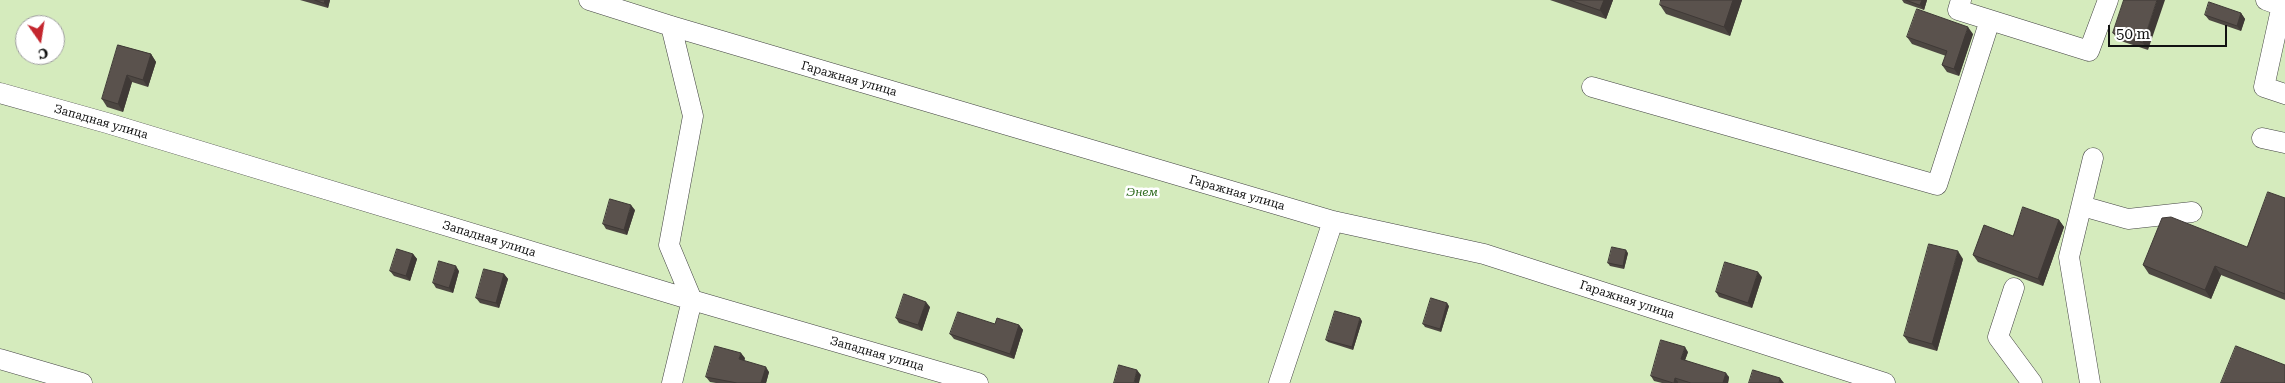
<!DOCTYPE html>
<meta charset="utf-8">
<style>
body{margin:0}
#map{position:relative;width:2285px;height:383px;overflow:hidden;background:#fffdf5;font-family:"Roboto Serif",serif}
canvas{display:block}
.north{position:absolute;left:15px;top:15px;width:50px;height:50px;box-sizing:border-box;background:#fff;border:1px solid #a0a0a0;border-radius:50%;rotate:167deg;font-size:14px;font-weight:700;line-height:20px;text-align:center;color:#111}
.north::after{content:'';display:block;margin:auto;width:18px;height:22px;background:#c4262e;clip-path:polygon(50% 0,100% 100%,50% 72%,0 100%)}
.scale{position:absolute;left:2108px;top:25px;width:119px;height:22px;box-sizing:border-box;border:2px solid #111;border-top:0;padding-left:6px;font-size:15px;line-height:18px;white-space:nowrap;color:#111;-webkit-text-stroke:4px #fff;paint-order:stroke}
</style>
<div id="map">
<canvas width="2285" height="383"></canvas>
<div class="north">С</div>
<div class="scale">50 m</div>
</div>
<script>
const g = document.querySelector('canvas').getContext('2d');
g.lineJoin = 'round';
function fill(path, color) { g.fillStyle = color; g.fill(path, 'evenodd'); }
function strokePath(path, color, width, dash) { g.strokeStyle = color; g.lineWidth = width; g.lineCap = dash ? 'butt' : 'round'; g.setLineDash(dash || []); g.stroke(path); }
function label(font, color, halo, rows, align = 'center') {
  g.font = font + ' "Roboto Serif",serif'; g.lineWidth = 5; g.setLineDash([]); g.textBaseline = 'middle'; g.strokeStyle = halo; g.fillStyle = color; for (const [text, x, y, turn = 0] of rows) {
    g.save(); g.translate(x, y); g.rotate((+turn || 0) * Math.PI / 180); g.textAlign = isNaN(turn) ? turn : align; if (halo) g.strokeText(text, 0, 0); g.fillText(text, 0, 0); g.restore();
  }
}
const green = new Path2D(`
 M0,0H2285V383H0ZM25,25H55V55H25Z`);
const minor = new Path2D(`
 M589,0L671,26L1333,221L1484,254L1885,383
 M1961,0L1958,10L2089,51L2108,0
 M2266,0L2285,7
 M2282,5L2264,87L2285,94
 M671,26L693,116L669,245L692,300L672,383
 M1592,87L1937,185L1990,20
 M0,93L107,123L692,300L978,383
 M2262,138L2285,143
 M2082,206L2128,219L2192,212
 M2014,288L1998,337L2032,383
 M0,359L82,383
 M1279,383L1333,221
 M2090,383L2069,257L2093,158`);
const wall = new Path2D(`
 M300,0H330L328,8Z
 M1550,0H1613L1606,19Z
 M1742,0L1730,36L1666,14L1660,5Z
 M1902,0H1927L1924,10L1904,3Z
 M2124,0L2148,50L2118,40L2113,33Z
 M2241,13L2245,19L2241,31L2209,20L2205,15Z
 M1973,34L1959,76L1947,72L1942,65L1946,56L1912,44L1907,37Z
 M118,45L151,54L156,62L148,87L132,82L123,112L107,107L102,99Z
 M2285,198V300L2221,275L2211,299L2149,274L2143,265L2247,247Z
 M635,210L627,235L606,229L603,224Z
 M2059,220L2064,227L2043,286L1978,262L1973,255L2013,236Z
 M1628,253L1624,269L1610,266L1608,263Z
 M413,254L417,259L410,281L394,276L390,271Z
 M1963,259L1937,351L1909,343L1904,336Z
 M459,271L453,293L436,288L433,283Z
 M504,274L508,279L499,308L480,303L476,298Z
 M1762,277L1752,308L1719,297L1716,292Z
 M1449,306L1441,332L1425,327L1423,324Z
 M930,307L922,331L899,323L896,318Z
 M1362,321L1353,350L1328,342L1326,340Z
 M995,324L1019,325L1023,330L1014,359L954,339L950,334Z
 M1688,352L1685,360L1729,377L1728,383H1662L1654,381L1651,376Z
 M745,358L744,361L769,372L766,383H716L710,382L706,377Z`);
const shadedWall = new Path2D(`
 M325,0H330L328,8L324,3Z
 M1604,0H1613L1606,19L1600,10Z
 M1733,0H1742L1730,36L1724,27Z
 M1922,0H1927L1924,10L1920,5Z
 M2157,0H2165L2148,50L2143,43Z
 M2241,13L2245,19L2241,31L2237,26Z
 M1968,27L1973,34L1959,76L1954,69Z
 M151,54L156,62L148,87L143,80Z
 M127,75L132,82L123,112L118,104Z
 M631,205L635,210L627,235L624,230Z
 M2059,220L2064,227L2043,286L2038,279Z
 M1626,250L1628,253L1624,269L1623,266Z
 M1958,251L1963,259L1937,351L1932,344Z
 M413,254L417,259L410,281L406,276Z
 M456,266L459,271L453,293L449,288Z
 M2215,266L2221,275L2211,299L2205,290Z
 M1758,272L1762,277L1752,308L1748,303Z
 M504,274L508,279L499,308L496,303Z
 M926,302L930,307L922,331L918,325Z
 M1447,303L1449,306L1441,332L1440,329Z
 M1360,318L1362,321L1353,350L1352,347Z
 M1019,325L1023,330L1014,359L1010,354Z
 M1685,347L1688,352L1684,363L1681,359Z
 M741,353L745,358L743,365L739,359Z
 M766,367L769,372L766,383H761Z
 M1137,370L1141,375L1139,383H1134Z
 M1726,373L1729,377L1728,383H1723Z
 M1675,378L1678,382V383H1674Z
 M1780,378L1784,383H1779Z`);
const building = new Path2D(`
 M315,0H325L324,3Z
 M1570,0H1604L1600,10Z
 M1661,0H1733L1724,27L1660,5Z
 M1906,0H1922L1920,5Z
 M2124,0H2157L2143,43L2113,33Z
 M2209,2L2241,13L2237,26L2205,15Z
 M1917,9L1968,27L1954,69L1942,65L1947,51L1907,37Z
 M118,45L151,54L143,80L127,75L118,104L102,99Z
 M2268,192L2285,198V294L2215,266L2205,290L2143,265L2162,218L2171,217L2247,247Z
 M610,199L631,205L624,230L603,224Z
 M2023,207L2059,220L2038,279L1973,255L1984,225L2013,236Z
 M1929,244L1958,251L1932,344L1904,336Z
 M1612,247L1626,250L1623,266L1608,263Z
 M397,249L413,254L406,276L390,271Z
 M439,261L456,266L449,288L433,283Z
 M1725,262L1758,272L1748,303L1716,292Z
 M484,269L504,274L496,303L476,298Z
 M904,294L926,302L918,325L896,318Z
 M1431,298L1447,303L1440,329L1423,324Z
 M1335,311L1360,318L1352,347L1326,340Z
 M958,312L995,324L997,318L1019,325L1010,354L950,334Z
 M1661,340L1685,347L1681,359L1726,373L1723,383H1691L1675,378L1674,383H1673L1651,376Z
 M715,346L741,353L739,359L766,367L761,383H737L706,377Z
 M2236,346L2285,365V383H2221Z
 M1119,365L1137,370L1134,383H1114Z
 M1753,370L1780,378L1779,383H1749Z`);
const streetNames = [
 ["Гаражная улица",849,79,16],
 ["Западная улица",101,122,16],
 ["Гаражная улица",1237,193,16],
 ["Западная улица",489,239,17],
 ["Гаражная улица",1627,300,18],
 ["Западная улица",877,354,16]
];
const parkNames = [
 ["Энем",1142,192]
];
fill(green, '#d5ebbd');
strokePath(minor, '#444', 21);
strokePath(minor, '#fff', 20);
fill(wall, '#4d4742');
fill(shadedWall, '#3f3936');
fill(building, '#5a524d');
strokePath(building, '#3f3936', 1);
label('12px', '#111', '#fff', streetNames);
label('italic 12px', '#2f6b1f', '#fff', parkNames);
</script>
